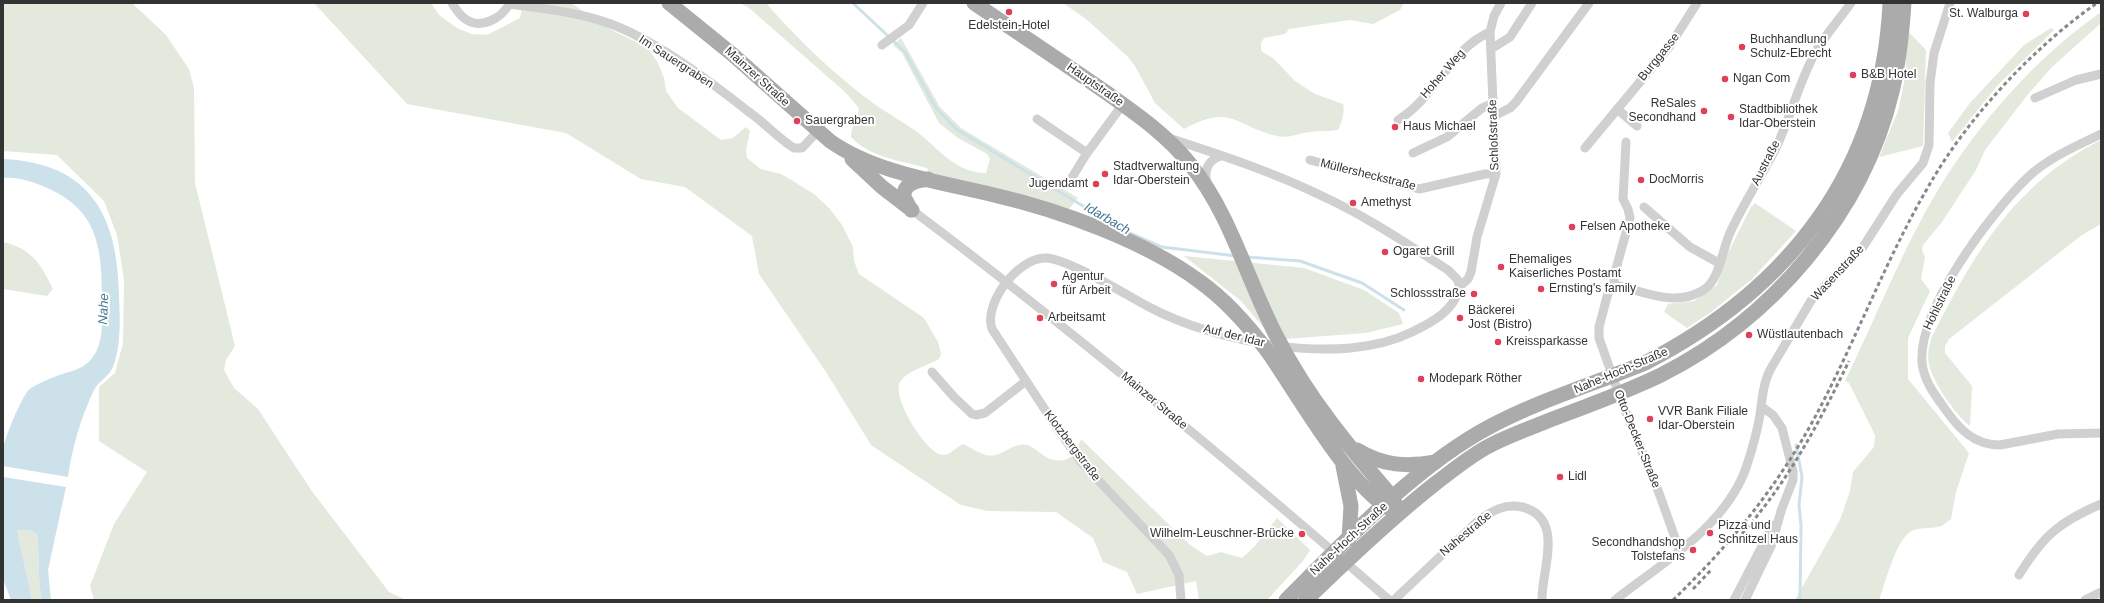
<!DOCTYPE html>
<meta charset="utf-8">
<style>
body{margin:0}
#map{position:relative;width:2104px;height:603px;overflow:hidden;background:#fff;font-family:Helvetica,sans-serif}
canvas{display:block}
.frame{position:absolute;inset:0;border:4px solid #333;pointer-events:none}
</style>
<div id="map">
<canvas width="2104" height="603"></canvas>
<div class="frame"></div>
</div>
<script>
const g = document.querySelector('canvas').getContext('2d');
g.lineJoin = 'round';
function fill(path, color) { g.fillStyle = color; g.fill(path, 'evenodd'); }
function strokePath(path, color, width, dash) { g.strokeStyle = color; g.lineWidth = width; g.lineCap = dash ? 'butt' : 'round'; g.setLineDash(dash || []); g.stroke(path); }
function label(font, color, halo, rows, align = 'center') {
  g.font = font + ' Helvetica,sans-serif'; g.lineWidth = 4; g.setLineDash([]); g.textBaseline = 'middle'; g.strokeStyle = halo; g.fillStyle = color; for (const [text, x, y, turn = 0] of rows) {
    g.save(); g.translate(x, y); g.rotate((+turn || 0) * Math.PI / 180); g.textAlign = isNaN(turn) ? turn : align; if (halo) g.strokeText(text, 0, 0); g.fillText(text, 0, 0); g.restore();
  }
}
const green = new Path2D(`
 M3,3H132L166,35L189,69L194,88L195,183L235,346L226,360L224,370L234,388L258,409L311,490L389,592L406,600H94L90,586L114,524L147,472L99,441V387L115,373L123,343L124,280L117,235L104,201L57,155L3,151Z
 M314,3H431L439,15L457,28L472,34L487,35L520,18L523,3H571L612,30L646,47L657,61L664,78L666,91L678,108L721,140L733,138L746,127L750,131L746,150L747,158L761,169L781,174L793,181L814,194L830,209L842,225L853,247L854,261L859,274L924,318L938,342L941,354L939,359C927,366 908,370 900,382C891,396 925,452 942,455C950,456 956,447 963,444C970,447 978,453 986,455C1002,459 1012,441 1027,445C1035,447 1041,455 1048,458C1064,465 1077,457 1080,441L1082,440L1189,544L1207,556L1221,552L1242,558L1254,547L1277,518L1310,550L1303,561L1267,600H1199L1196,581L1137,594L1127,572L1103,562L1093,538L1056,512L988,511L961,505L871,445L826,372L759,274L752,236L685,187L641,179L566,133L407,104Z
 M739,3H766C799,41 837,77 877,106C889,114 901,121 913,129C937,146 954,173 986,173L990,159L987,154L958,138L939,123L902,53L893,45L901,38L940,107L961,128L1078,198L1068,210L929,173L927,168C902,161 869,157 851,137C851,126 858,119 859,108L845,92L748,7Z
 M1063,3H1404L1400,10L1373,24L1350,20L1289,29L1285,34L1264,38L1261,43V50L1264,53L1273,58L1295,81L1315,94L1343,104C1345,112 1342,122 1338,130C1328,132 1319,130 1310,132C1299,133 1288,139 1277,136C1234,126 1232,103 1184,129L1155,103L1135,66L1127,56L1086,19Z
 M2101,12V23L2052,67L2029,93L1985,150L1976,170L1942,222L1923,245L1922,250L1925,257L1921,279L1930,291L1908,338V379L1969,453L1956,492L1951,519C1948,521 1944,525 1941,526C1932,529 1923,527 1914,530C1896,536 1886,582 1879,600H1795L1840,520L1850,491L1853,472L1874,447L1875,435L1849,383L1845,381C1877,316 1903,247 1941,185C1982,119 2037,57 2101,12Z
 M2051,28L2054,30L1997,86L1952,142L1948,133L1970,103L2024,45Z
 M1906,29L1926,50L1923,146L1879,157L1898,111L1906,73Z
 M2101,140V224L2082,235L1949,339L1945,346V353L1972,386L1970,426C1955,414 1933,383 1929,364C1927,355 1929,347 1931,339C1973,255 2014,184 2101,140Z
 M1755,203L1796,231L1752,279L1711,312L1687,328L1664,312L1668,304L1694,301L1717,285L1728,253L1751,207Z
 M3,242C31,248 41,264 53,289L47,296L3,289Z
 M1184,256L1304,268L1364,290L1399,313L1403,324L1366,333L1285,339L1264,328L1241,301Z
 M17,530H29L37,534C40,556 37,579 42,600H32Z`);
const water = new Path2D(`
 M3,159C91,163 118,216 119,297C120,319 121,343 114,364C110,377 99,380 94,390C81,417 72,448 68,477L3,466C3,459 2,451 4,445C7,432 20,402 27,392C31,386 47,380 54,377C71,370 86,371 96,352C104,336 102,317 102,299C102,248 98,210 47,188C33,182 19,177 3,178Z
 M3,477L66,487L48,570L51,600H42C37,579 40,556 37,534L29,530H17L32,600H11L3,579Z`);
const stream = new Path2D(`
 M853,3L905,52L936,108L956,129L1121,229L1162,247L1236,256
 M1247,257L1300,261L1362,283L1404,310
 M1796,445L1802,477L1799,505L1801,525L1800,600`);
const street = new Path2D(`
 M452,3C455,8 459,14 464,18C480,31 502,18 510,3
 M510,4C544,9 579,12 611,24C658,42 710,81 749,112C765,123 778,138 794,148H802L818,131
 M882,45L909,25L923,3
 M1491,49L1510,37L1532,3
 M2035,98L2076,80L2101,74
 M1617,109L1637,126
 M1494,116L1510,108L1516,102L1589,3
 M1037,119L1087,153
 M1398,120C1435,98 1450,49 1490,32
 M2101,134C2076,146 2048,158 2028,177C1990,214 1918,309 1922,363C1924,381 1935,395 1945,409C1959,429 1974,445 2000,445L2058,434L2101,433
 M1169,138C1221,155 1273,172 1322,196C1366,216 1407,244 1448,270L1457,279L1460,286
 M1626,142L1623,199L1628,209L1630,218L1616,269L1613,287L1608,293L1599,327V338L1622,403L1659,493L1679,549
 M1585,148L1669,47L1697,3
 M1413,153L1447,137L1482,108L1493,103
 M1310,160L1419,189L1485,174H1496
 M1068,184L1087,153L1123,104
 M1207,184C1204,171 1207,160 1221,156
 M1644,207L1690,247L1719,263
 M912,210C1076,333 1234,465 1389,600
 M1460,286L1468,279L1471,272L1477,237L1496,174L1490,32L1494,16L1501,3
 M1613,287L1620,286C1647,293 1675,306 1702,291C1719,282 1722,252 1729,235C1742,206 1760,179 1775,150C1790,119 1798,85 1814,55C1824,36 1839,20 1851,3
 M932,372L954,397L972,414L976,415L985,413L1026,381
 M2019,575C2043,536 2059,522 2101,504
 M1181,600L1179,575L1169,555L1081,462L1057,428L992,329C983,304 1018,257 1046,258C1069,259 1126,295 1149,307C1217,343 1341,367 1412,332C1433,322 1455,310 1460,286
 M1394,600L1479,520C1492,511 1505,503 1522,507C1566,518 1541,571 1542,600
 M1615,600C1662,563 1725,527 1746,468C1752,450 1757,433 1760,415C1762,400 1763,384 1770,370L1812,299L1863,247L1897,194L1923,163L1929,145L1930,83L1934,53L1950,3
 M1734,600L1773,525
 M1745,600L1772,544L1781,511L1793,480V471L1782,428L1773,415L1761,406
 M2085,600L2101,592`);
const primary = new Path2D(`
 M669,3L732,54L830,141C875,173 941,182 994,195C1059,210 1145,241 1199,281C1226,300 1248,325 1268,352C1297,393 1353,495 1398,513
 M974,3C1017,32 1061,61 1104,91C1135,113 1166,134 1190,164C1232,216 1247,281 1278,339C1308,398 1350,448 1393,498L1396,506
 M852,159L882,187L912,210
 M911,210L904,197C903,183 917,181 928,179
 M1357,450C1383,466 1407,467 1436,462
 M1343,466L1351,506L1349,539
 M1286,600C1345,541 1417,465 1491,426C1540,400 1594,384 1645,363C1791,288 1882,169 1890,3
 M1306,600C1348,559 1390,519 1436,483C1453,470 1469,457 1487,447C1505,437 1525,430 1545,422C1584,407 1624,393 1661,375C1772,319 1863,213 1892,92C1899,63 1902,33 1904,3`);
const rail = new Path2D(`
 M1742,534C1789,480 1818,425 1849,361
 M1693,589L1712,569
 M1673,600C1729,546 1777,487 1814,419C1856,341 1886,258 1931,182C1970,115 2034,47 2097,3`);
const markers = [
 [1009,12,4,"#de4155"],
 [2026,14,4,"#de4155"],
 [1742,47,4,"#de4155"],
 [1853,75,4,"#de4155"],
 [1725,79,4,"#de4155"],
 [1704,111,4,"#de4155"],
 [1731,117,4,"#de4155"],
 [797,121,4,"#de4155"],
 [1395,127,4,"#de4155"],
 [1105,174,4,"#de4155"],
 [1641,180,4,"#de4155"],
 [1096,184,4,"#de4155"],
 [1353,203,4,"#de4155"],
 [1572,227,4,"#de4155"],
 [1385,252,4,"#de4155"],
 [1501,267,4,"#de4155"],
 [1054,284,4,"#de4155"],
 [1541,289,4,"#de4155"],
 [1474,294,4,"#de4155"],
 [1040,318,4,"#de4155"],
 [1460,318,4,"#de4155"],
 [1749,335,4,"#de4155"],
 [1498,342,4,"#de4155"],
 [1421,379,4,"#de4155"],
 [1650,419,4,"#de4155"],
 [1560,477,4,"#de4155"],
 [1710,533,4,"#de4155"],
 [1302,534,4,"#de4155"],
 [1693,550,4,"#de4155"]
];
const poiNames = [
 ["St. Walburga",2018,14,"right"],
 ["Edelstein-Hotel",1009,26,"center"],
 ["Buchhandlung",1750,40],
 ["Schulz-Ebrecht",1750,54],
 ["B&B Hotel",1861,75],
 ["Ngan Com",1733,79],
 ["ReSales",1696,104,"right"],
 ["Secondhand",1696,118,"right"],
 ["Stadtbibliothek",1739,110],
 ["Idar-Oberstein",1739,124],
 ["Sauergraben",805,121],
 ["Haus Michael",1403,127],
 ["Stadtverwaltung",1113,167],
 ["Idar-Oberstein",1113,181],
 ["DocMorris",1649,180],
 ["Jugendamt",1088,184,"right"],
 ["Amethyst",1361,203],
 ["Felsen Apotheke",1580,227],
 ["Ogaret Grill",1393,252],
 ["Ehemaliges",1509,260],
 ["Kaiserliches Postamt",1509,274],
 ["Agentur",1062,277],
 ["für Arbeit",1062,291],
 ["Ernsting's family",1549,289],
 ["Schlossstraße",1466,294,"right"],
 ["Bäckerei",1468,311],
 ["Jost (Bistro)",1468,325],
 ["Arbeitsamt",1048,318],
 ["Wüstlautenbach",1757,335],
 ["Kreissparkasse",1506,342],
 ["Modepark Röther",1429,379],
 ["VVR Bank Filiale",1658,412],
 ["Idar-Oberstein",1658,426],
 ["Lidl",1568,477],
 ["Pizza und",1718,526],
 ["Schnitzel Haus",1718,540],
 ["Wilhelm-Leuschner-Brücke",1294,534,"right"],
 ["Secondhandshop",1685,543,"right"],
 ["Tolstefans",1685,557,"right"]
];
const streetNames = [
 ["Burggasse",1659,57,-51],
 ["Im Sauergraben",676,62,33],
 ["Hoher Weg",1443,74,-49],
 ["Mainzer Straße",757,77,42],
 ["Hauptstraße",1095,85,35],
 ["Schloßstraße",1494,135,-92],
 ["Austraße",1766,163,-63],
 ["Müllersheckstraße",1368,175,14],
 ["Wasenstraße",1838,273,-47],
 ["Hohlstraße",1940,303,-64],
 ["Auf der Idar",1234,336,14],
 ["Nahe-Hoch-Straße",1621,371,-23],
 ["Mainzer Straße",1154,401,40],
 ["Otto-Decker-Straße",1637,439,68],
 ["Klotzbergstraße",1072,446,53],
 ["Nahestraße",1466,534,-40],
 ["Nahe-Hoch-Straße",1349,539,-43]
];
const waterNames = [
 ["Idarbach",1107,219,30],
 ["Nahe",104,309,-88]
];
fill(green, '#e3e9dc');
fill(water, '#cde1ea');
strokePath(stream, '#cde1ea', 3);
strokePath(street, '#d0d0d0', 9);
strokePath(primary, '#ababab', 15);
strokePath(rail, '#888', 3, [4, 3]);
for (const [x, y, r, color] of markers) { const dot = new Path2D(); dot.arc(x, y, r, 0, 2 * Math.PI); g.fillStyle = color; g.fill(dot); strokePath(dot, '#fff', 1.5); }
label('12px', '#333', '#fff', poiNames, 'left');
label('12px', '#333', '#fff', streetNames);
label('italic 13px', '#437892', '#fff', waterNames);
</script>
